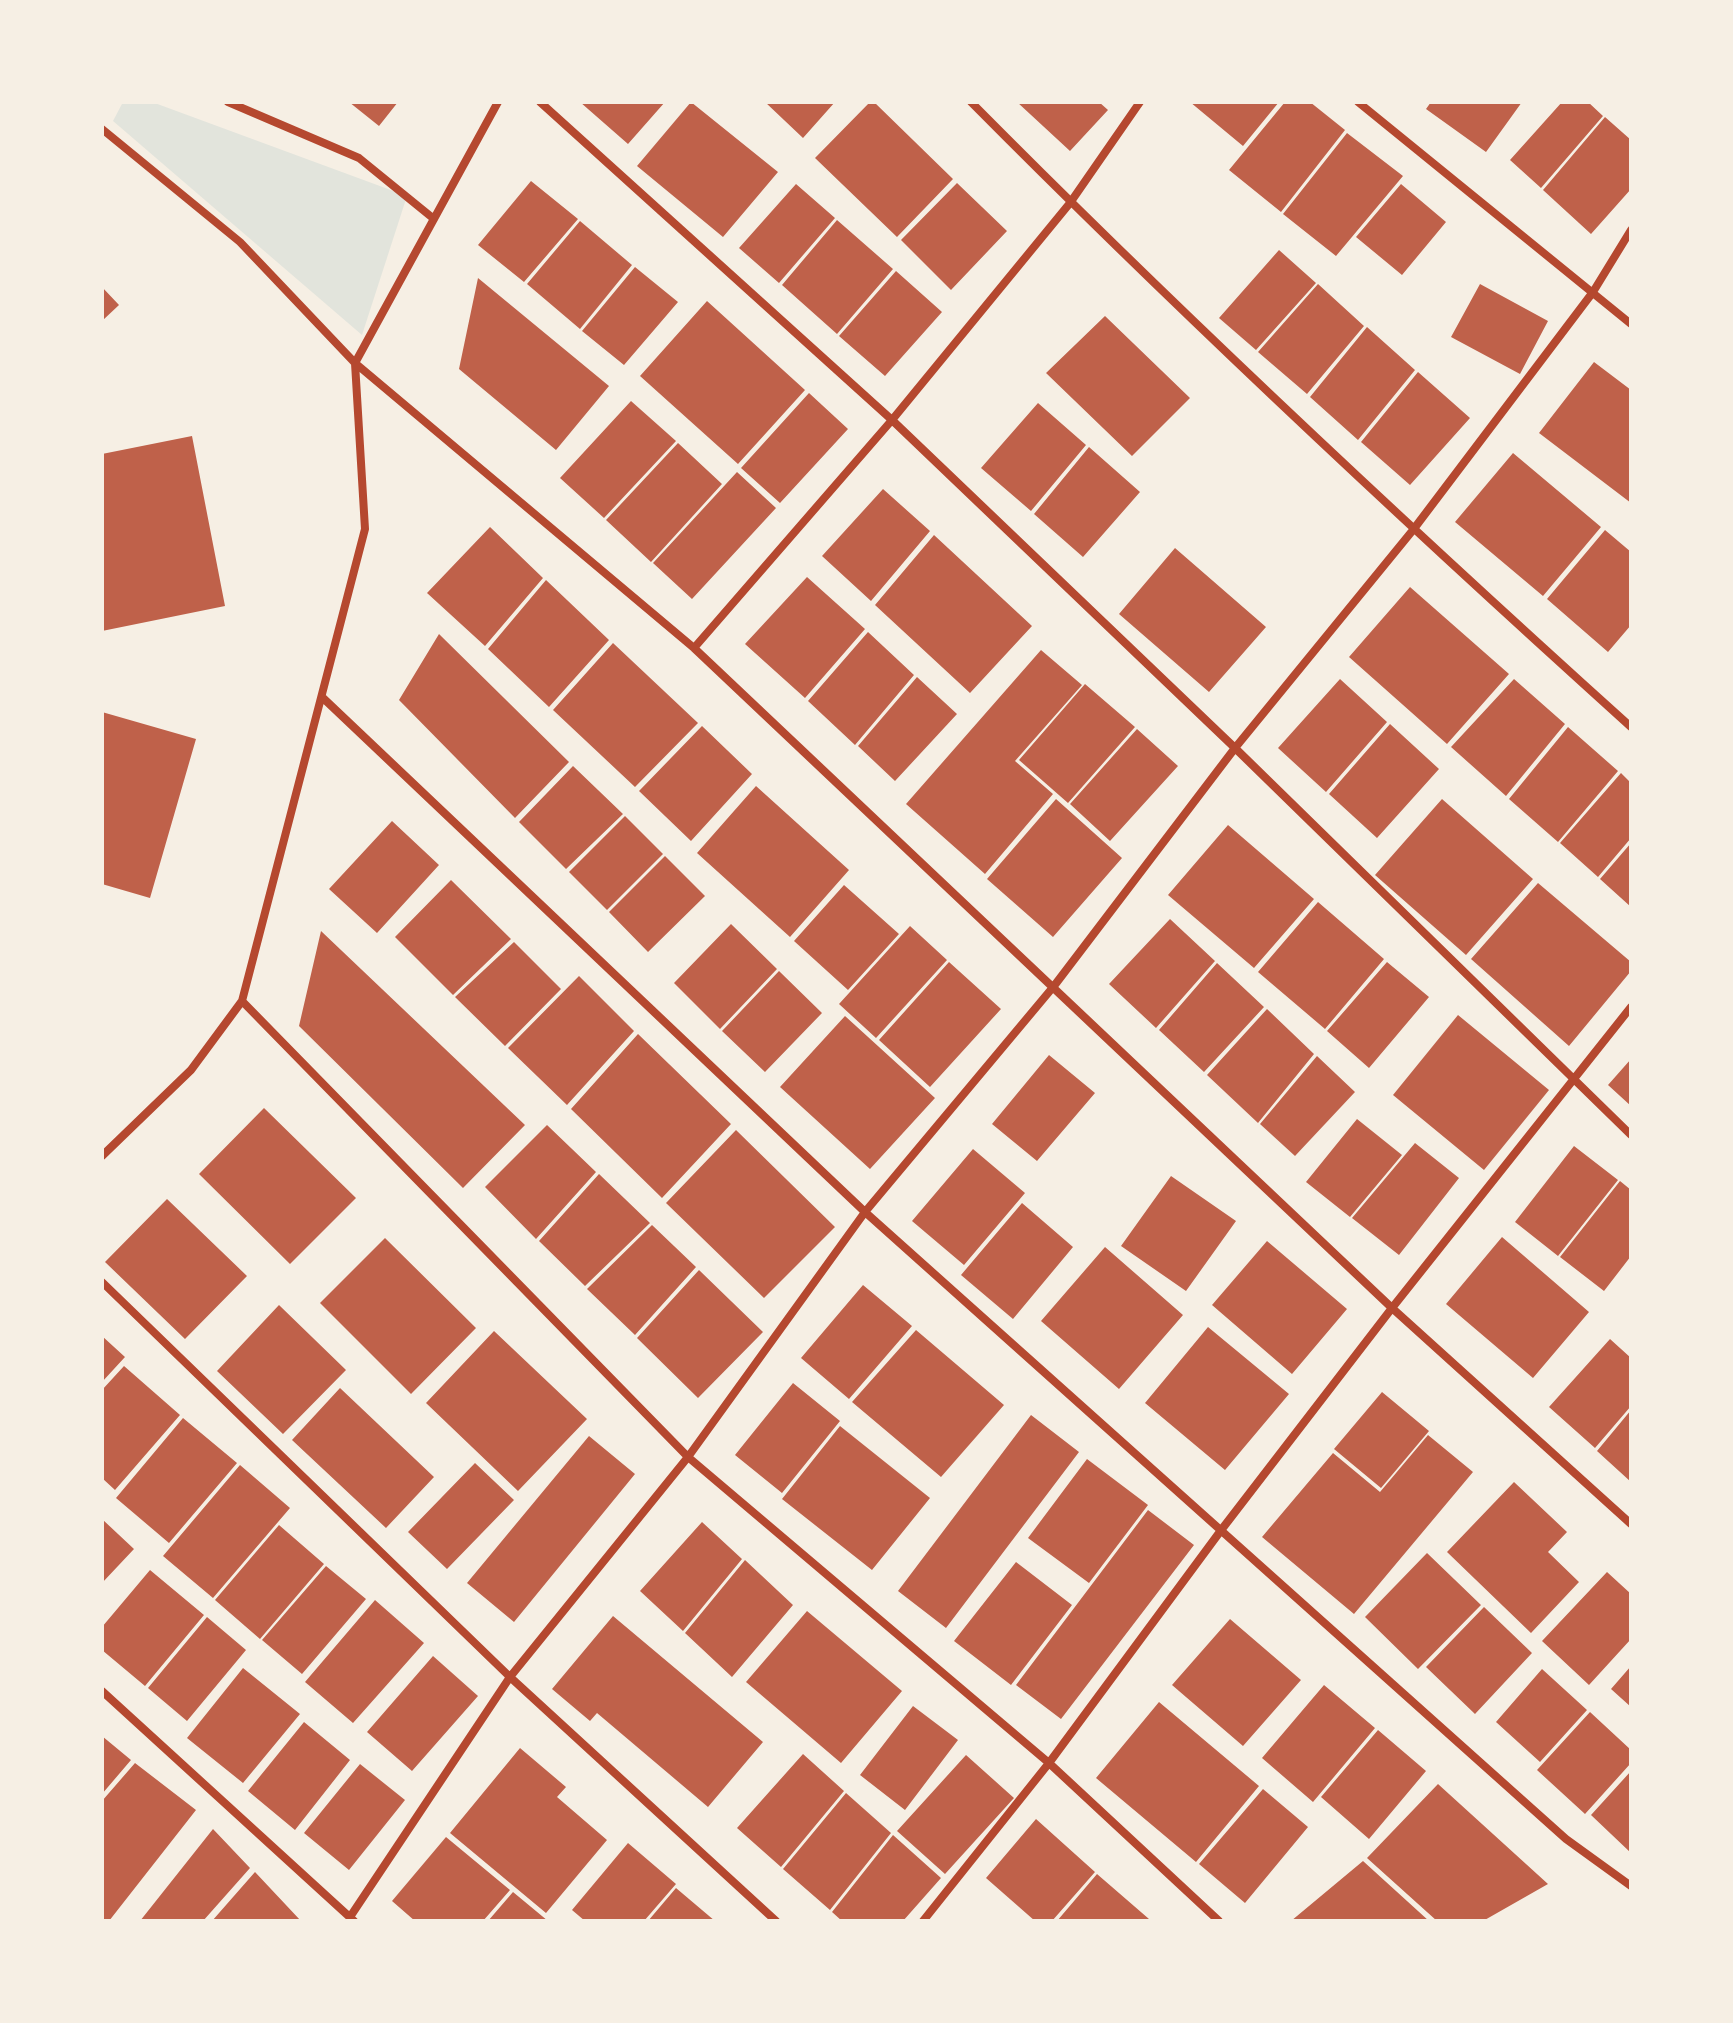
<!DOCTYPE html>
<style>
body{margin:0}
#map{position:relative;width:1733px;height:2023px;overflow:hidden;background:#f6efe4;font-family:Signika,sans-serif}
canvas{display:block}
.frame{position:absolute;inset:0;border:104px solid #f6efe4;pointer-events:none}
</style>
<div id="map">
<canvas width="1733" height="2023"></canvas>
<div class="frame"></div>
</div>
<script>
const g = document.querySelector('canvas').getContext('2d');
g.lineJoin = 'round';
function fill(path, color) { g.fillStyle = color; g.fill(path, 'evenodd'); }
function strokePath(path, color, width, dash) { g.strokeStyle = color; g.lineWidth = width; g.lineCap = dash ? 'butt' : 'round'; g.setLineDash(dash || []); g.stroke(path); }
const green = new Path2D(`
 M123,102H152L407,196L362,335L113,121Z`);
const building = new Path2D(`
 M349,102H398L379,126Z
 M580,102H665L628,144Z
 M691,102L778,172L723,237L637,166Z
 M765,102H835L803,138Z
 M870,102H874L953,179L897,237L815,158Z
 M1017,102H1099L1108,110L1070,151Z
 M1190,102H1279L1243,146Z
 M1285,102H1310L1345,130L1281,212L1229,170Z
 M1431,102H1522L1486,152L1426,109Z
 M1562,102H1588L1603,116L1541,188L1510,160Z
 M1605,117L1631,140V189L1591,234L1543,190Z
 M1347,133L1403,176L1336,256L1283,214Z
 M531,181L578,219L524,282L478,245Z
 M957,183L1007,231L951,290L901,240Z
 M796,184L835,218L779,283L739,248Z
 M1401,184L1446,222L1402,275L1356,237Z
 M837,220L893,269L837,334L782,285Z
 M580,221L632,265L580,329L527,284Z
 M1279,250L1316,283L1256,350L1219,318Z
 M635,267L678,302L624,365L582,331Z
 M896,271L942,312L885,376L839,336Z
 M478,278L609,386L556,450L459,369Z
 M1318,284L1364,326L1307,394L1258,352Z
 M1480,284L1548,321L1520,374L1451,337Z
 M102,287L119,305L102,321Z
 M707,301L805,390L738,464L640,376Z
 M1105,316L1190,398L1132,456L1046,373Z
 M1367,327L1415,370L1358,440L1310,397Z
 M1594,362L1631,390V503L1539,433Z
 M1418,372L1470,418L1410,485L1361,442Z
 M809,393L848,429L780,503L741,468Z
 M631,401L676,441L604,518L560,478Z
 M1038,403L1086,445L1031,511L981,468Z
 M192,436L225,606L102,631V454Z
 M678,443L722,484L651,562L606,520Z
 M1089,447L1140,492L1083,557L1034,514Z
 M1513,453L1601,527L1543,596L1455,522Z
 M737,472L776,508L692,599L653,563Z
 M883,489L930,531L871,601L822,556Z
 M490,527L543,578L485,646L427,593Z
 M1605,530L1631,552V625L1608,652L1547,599Z
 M934,535L1032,626L970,693L875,605Z
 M1175,548L1266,627L1209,692L1119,614Z
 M807,577L865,629L805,698L745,644Z
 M546,580L609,640L549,707L488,649Z
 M1410,587L1509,674L1447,744L1349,657Z
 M868,632L914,675L855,745L808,701Z
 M439,634L569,762L515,818L399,700Z
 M613,643L698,723L635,787L553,710Z
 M1041,650L1082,685L1015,761L1053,794L985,874L906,804Z
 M917,677L957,714L895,781L858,746Z
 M1340,679L1387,722L1326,792L1278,748Z
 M1514,679L1565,724L1506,796L1451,747Z
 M1085,684L1135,727L1068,803L1019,760Z
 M102,712L196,739L150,898L102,884Z
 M1390,724L1439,769L1377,838L1329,794Z
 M702,726L752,774L691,841L639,791Z
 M1568,727L1618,771L1558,842L1509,799Z
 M1137,729L1178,766L1110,841L1070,804Z
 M573,766L623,814L566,869L519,822Z
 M1621,773L1631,783V838L1598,877L1560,843Z
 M756,786L849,870L790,937L697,853Z
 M1056,799L1122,858L1053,937L987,879Z
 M1442,799L1533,879L1466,955L1375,875Z
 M625,816L663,854L607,910L569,872Z
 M392,821L439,865L377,933L329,889Z
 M1228,825L1314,899L1254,968L1168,895Z
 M1631,843V907L1600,879Z
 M665,856L705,896L648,952L609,912Z
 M451,880L511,939L453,995L395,937Z
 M1538,883L1631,962V971L1569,1046L1471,959Z
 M844,885L899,934L848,990L794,941Z
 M1318,902L1384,959L1325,1029L1258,972Z
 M1170,919L1215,961L1156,1028L1109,984Z
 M731,924L777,969L720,1029L674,983Z
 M910,926L947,960L876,1038L839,1004Z
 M321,931L525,1125L463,1188L299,1026Z
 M514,942L561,989L505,1046L455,997Z
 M949,962L1001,1009L930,1087L879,1040Z
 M1387,962L1429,997L1369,1068L1327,1031Z
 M1217,963L1264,1007L1204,1072L1159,1030Z
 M779,971L822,1013L765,1072L722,1031Z
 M579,976L634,1031L567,1105L508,1048Z
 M1267,1009L1314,1054L1258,1123L1207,1075Z
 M1458,1015L1549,1090L1484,1170L1393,1095Z
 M845,1016L935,1098L870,1169L780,1087Z
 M638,1034L731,1124L662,1198L571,1109Z
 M1049,1055L1095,1093L1037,1161L992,1124Z
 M1317,1056L1355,1092L1295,1156L1260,1124Z
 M1631,1059V1106L1608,1085Z
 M264,1108L356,1198L290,1264L199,1174Z
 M1357,1119L1402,1155L1350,1217L1306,1182Z
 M547,1125L596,1172L536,1239L485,1187Z
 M736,1130L835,1227L764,1298L666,1203Z
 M1415,1143L1459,1178L1399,1255L1352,1218Z
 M1574,1146L1618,1180L1558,1256L1515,1222Z
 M973,1149L1025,1193L964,1265L912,1221Z
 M599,1174L650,1223L585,1286L539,1241Z
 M1171,1176L1236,1221L1186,1291L1121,1246Z
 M1620,1181L1631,1190V1256L1604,1291L1560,1257Z
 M167,1199L247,1276L185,1339L105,1262Z
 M1022,1203L1073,1247L1013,1319L961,1275Z
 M652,1225L696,1267L635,1335L587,1289Z
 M1502,1237L1589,1312L1533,1378L1446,1304Z
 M385,1238L476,1328L411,1394L320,1303Z
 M1267,1241L1347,1309L1292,1374L1212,1305Z
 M1105,1247L1183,1315L1119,1389L1041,1321Z
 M699,1270L763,1332L698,1398L637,1338Z
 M863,1285L912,1326L849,1399L801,1358Z
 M279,1305L346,1370L283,1434L217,1371Z
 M1208,1327L1289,1394L1225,1470L1145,1403Z
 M916,1330L1004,1405L941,1477L852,1402Z
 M494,1331L587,1419L518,1491L426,1403Z
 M102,1336L125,1357L102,1382Z
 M1610,1339L1631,1358V1406L1595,1448L1549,1407Z
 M124,1366L180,1415L115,1490L102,1478V1390Z
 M793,1383L840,1421L782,1493L735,1455Z
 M340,1388L434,1477L386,1528L292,1440Z
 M1382,1392L1429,1431L1381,1488L1334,1449Z
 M1631,1410V1482L1597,1451Z
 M1031,1415L1079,1452L946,1628L898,1591Z
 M183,1418L237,1463L169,1543L116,1498Z
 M840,1426L930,1498L872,1570L782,1499Z
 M1428,1435L1473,1472L1354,1614L1262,1537L1333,1453L1380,1492Z
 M589,1436L635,1474L514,1622L467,1583Z
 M1087,1459L1148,1505L1089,1583L1028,1538Z
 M475,1463L514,1500L447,1569L408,1532Z
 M240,1465L290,1508L213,1598L163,1556Z
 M1514,1482L1567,1532L1548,1552L1579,1582L1531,1633L1447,1552Z
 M1148,1510L1194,1545L1061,1719L1016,1685Z
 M102,1519L134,1549L102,1583Z
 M702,1522L742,1559L683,1631L640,1591Z
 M279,1525L324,1564L260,1639L215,1600Z
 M1427,1553L1481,1605L1418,1669L1365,1617Z
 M745,1560L793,1605L732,1677L685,1633Z
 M1016,1562L1072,1605L1011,1685L954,1641Z
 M326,1566L366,1599L302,1674L262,1640Z
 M150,1570L204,1615L145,1686L102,1650V1627Z
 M1607,1572L1631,1594V1639L1589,1685L1542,1641Z
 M375,1600L424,1643L353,1723L305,1682Z
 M1484,1607L1532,1653L1475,1714L1426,1667Z
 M807,1611L902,1691L841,1763L746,1682Z
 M613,1616L763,1742L708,1807L597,1713L590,1721L552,1689Z
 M207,1617L246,1650L187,1721L148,1688Z
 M1230,1619L1301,1680L1243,1746L1172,1685Z
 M433,1656L478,1696L412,1771L367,1732Z
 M1631,1666V1707L1611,1689Z
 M243,1668L300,1714L243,1783L187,1738Z
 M1542,1669L1587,1710L1540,1762L1496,1722Z
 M1324,1685L1375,1728L1313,1802L1262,1758Z
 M1159,1702L1259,1786L1196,1862L1096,1778Z
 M913,1706L958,1740L905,1810L860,1775Z
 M1590,1712L1631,1750V1763L1585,1814L1537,1770Z
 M304,1722L350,1760L295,1830L248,1791Z
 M1378,1730L1426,1771L1369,1839L1321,1797Z
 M102,1736L131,1760L102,1794Z
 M520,1748L566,1787L557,1797L607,1840L546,1913L450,1833Z
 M803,1754L844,1791L781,1867L737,1828Z
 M966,1755L1014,1798L945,1874L897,1831Z
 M135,1763L196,1810L109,1921H102V1801Z
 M360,1764L405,1800L349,1870L304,1833Z
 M1631,1771V1853L1591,1815Z
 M1438,1784L1548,1884L1483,1921H1437L1367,1858Z
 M1263,1789L1308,1827L1245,1903L1199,1864Z
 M846,1793L891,1833L830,1910L783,1869Z
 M1036,1819L1095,1872L1052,1921H1035L986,1878Z
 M213,1829L250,1868L203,1921H140Z
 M893,1835L941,1878L903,1921H842L832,1912Z
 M446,1837L510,1890L483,1921H415L392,1901Z
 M628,1843L676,1884L644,1921H585L572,1910Z
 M1363,1861L1429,1921H1291Z
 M255,1872L301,1921H212Z
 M1097,1874L1149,1919L1147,1921H1057Z
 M676,1888L715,1921H648Z
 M513,1892L548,1921H488Z`);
const minor = new Path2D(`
 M228,102L359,158L434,219
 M540,102L892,420L1235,748L1631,1135
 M971,102C1184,317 1406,524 1631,727
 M1358,102L1631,324
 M102,129L240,242L355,363L694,648L1392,1308L1631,1524
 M694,648L892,420L1070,203L1140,102
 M322,697L865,1212L1566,1839L1631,1886
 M242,1001L688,1457L1049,1763L1219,1921
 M102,1156L191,1070L242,1001L365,529L355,363L498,102
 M102,1282L510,1677L776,1921
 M102,1691L354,1921
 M350,1917L510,1677L688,1457L865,1212L1054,986L1235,748L1413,530L1593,292L1631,230
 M923,1921L1049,1763L1222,1529L1392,1308L1631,1007`);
fill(green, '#e2e4dc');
fill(building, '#bf614a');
strokePath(minor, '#b5482f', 8);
</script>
